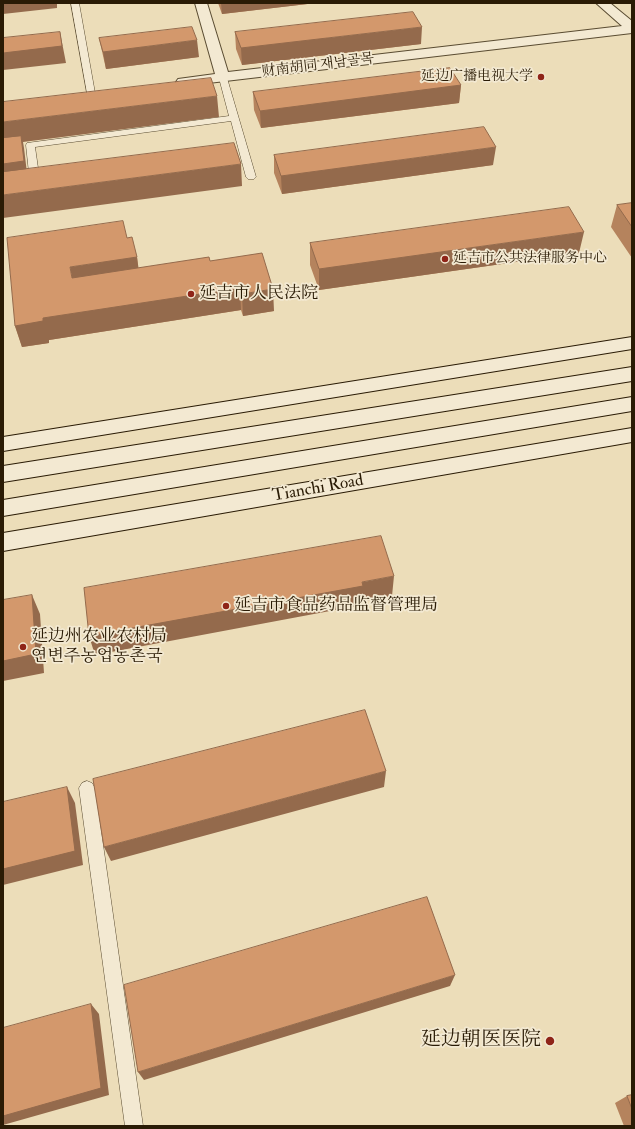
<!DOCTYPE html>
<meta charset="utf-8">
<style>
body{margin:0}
#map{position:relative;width:635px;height:1129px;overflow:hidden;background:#ecddb9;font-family:"IM FELL Double Pica",serif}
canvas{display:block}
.frame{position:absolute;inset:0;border:4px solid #2a1b05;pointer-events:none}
</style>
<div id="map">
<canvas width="635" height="1129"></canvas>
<div class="frame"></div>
</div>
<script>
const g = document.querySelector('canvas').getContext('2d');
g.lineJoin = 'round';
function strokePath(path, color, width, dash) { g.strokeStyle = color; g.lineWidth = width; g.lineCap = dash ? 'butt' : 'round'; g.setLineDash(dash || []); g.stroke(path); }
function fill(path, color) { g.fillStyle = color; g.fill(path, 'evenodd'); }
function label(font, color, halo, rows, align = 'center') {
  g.font = font + ' "IM FELL Double Pica","Noto Serif SC","Noto Serif KR",serif'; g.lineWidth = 3.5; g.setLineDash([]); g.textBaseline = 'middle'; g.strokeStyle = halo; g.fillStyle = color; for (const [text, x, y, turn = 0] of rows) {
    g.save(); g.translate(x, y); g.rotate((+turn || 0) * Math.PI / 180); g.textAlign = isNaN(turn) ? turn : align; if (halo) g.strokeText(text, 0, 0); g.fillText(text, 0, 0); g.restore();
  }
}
const lane = new Path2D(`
 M71,3H79L95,93L91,96L87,93Z
 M223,75L227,78L256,177L254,179H248L246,177L231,121L35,147L39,175L37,177L3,182V176L29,173L26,145L27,143L229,116L219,78Z
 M87,781L92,783L95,788L143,1126H125L79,788L82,783Z`);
const street = new Path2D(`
 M195,3H207L228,72L622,26L596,3H610L632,21V33L183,86L178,85L176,82L178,79L215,74Z`);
const secondary = new Path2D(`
 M632,337V349L3,451V437Z
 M632,367V381L3,482V466Z
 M632,397V411L3,516V500Z
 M632,428V442L3,551V533Z`);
const wall = new Path2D(`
 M218,3H316L222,14Z
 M235,32L421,44L242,65L236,49Z
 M99,38L199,57L106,69Z
 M461,85L459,103L261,128L254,110L253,92Z
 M274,155L493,165L282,194L274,173Z
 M632,203V258L611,227L617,205Z
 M127,238L137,257L138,268L210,261L274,311L243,316L241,310L49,340V343L22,347L15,326Z
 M310,243L579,253L319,290L310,265Z
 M632,1095V1126H624L615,1103L627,1096Z`);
const shadedWall = new Path2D(`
 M3,3H57V8L3,14Z
 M221,3H316L222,14Z
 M422,27L421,44L242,65L241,48Z
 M60,32L66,63L3,70V53Z
 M197,40L199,57L106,69L103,52Z
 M461,85L459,103L261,128L260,111Z
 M217,96L219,117L23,142L24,148L27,173L3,177V122Z
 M496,147L493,165L282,194L281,176Z
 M241,164L242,186L3,218V195Z
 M584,232L579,253L319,290V269Z
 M137,257L140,279L72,278L70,267Z
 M240,288L241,310L49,340V343L22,347L15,326L43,318Z
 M273,289L274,311L243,316L242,294Z
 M394,576L392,596L362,602V605L95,655L89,636Z
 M32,595L40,614L44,673L3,681V661Z
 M386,771L384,787L111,861L104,847Z
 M67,787L75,803L83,865L3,885V869Z
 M455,975L450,986L144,1080L138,1072Z
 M91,1004L99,1014L109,1095L3,1125V1116Z`);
const building = new Path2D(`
 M413,12L422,27L241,48L235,32Z
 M192,27L197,40L103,52L99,38Z
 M60,32L62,46L3,53V38Z
 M450,68L461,85L260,111L253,92Z
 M211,78L217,96L3,122V102Z
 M484,127L496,147L281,176L274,155Z
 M21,136L24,161L3,164V138Z
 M234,143L241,164L3,195V172Z
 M632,203V227L617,205Z
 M569,207L584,232L319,269L310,243Z
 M123,221L127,238L132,237L137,257L70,267L72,278L209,257L210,261L262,253L273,289L242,294L240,288L43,318V321L15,326L7,238Z
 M381,536L394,576L362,582L363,586L89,636L84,588Z
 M32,595L36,654L3,661V600Z
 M365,710L386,771L104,847L93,779Z
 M67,787L75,851L3,869V802Z
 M427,897L455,975L138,1072L124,985Z
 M91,1004L101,1088L3,1116V1028Z
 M632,1095V1109L627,1096Z`);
const markers = [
 [541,77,4,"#8f2418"],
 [445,259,4,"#8f2418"],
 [191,294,4,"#8f2418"],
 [226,606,4,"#8f2418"],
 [23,647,4,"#8f2418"],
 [550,1041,5,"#8f2418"]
];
const farStreetnames = [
 ["财南胡同 재남골목",318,66,-7]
];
const farPoinames = [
 ["延边广播电视大学",533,77],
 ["延吉市公共法律服务中心",453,259,"left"]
];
const poiNames = [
 ["延吉市人民法院",199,294],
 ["延吉市食品药品监督管理局",234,606],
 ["延边州农业农村局",31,637],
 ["연변주농업농촌국",31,657]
];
const streetNames = [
 ["Tianchi Road",318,489,-10]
];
const nearPoinames = [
 ["延边朝医医院",541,1041]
];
strokePath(lane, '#5a4c32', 1);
strokePath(street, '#5a4c32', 2);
strokePath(secondary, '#2a1b05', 2);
fill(lane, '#f3e9d2');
fill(street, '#f3e9d2');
fill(secondary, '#f3e9d2');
fill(wall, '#b5835d');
fill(shadedWall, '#946a4c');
fill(building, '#d3986c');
strokePath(building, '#946a4c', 1);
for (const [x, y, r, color] of markers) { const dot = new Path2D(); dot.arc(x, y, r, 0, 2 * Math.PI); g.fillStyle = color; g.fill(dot); strokePath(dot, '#f3e9d2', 1.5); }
label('14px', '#2a1b05', '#f3e9d2', farStreetnames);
label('14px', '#2a1b05', '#f3e9d2', farPoinames, 'right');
label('17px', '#2a1b05', '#f3e9d2', poiNames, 'left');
label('17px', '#2a1b05', '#f3e9d2', streetNames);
label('20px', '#2a1b05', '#f3e9d2', nearPoinames, 'right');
</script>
